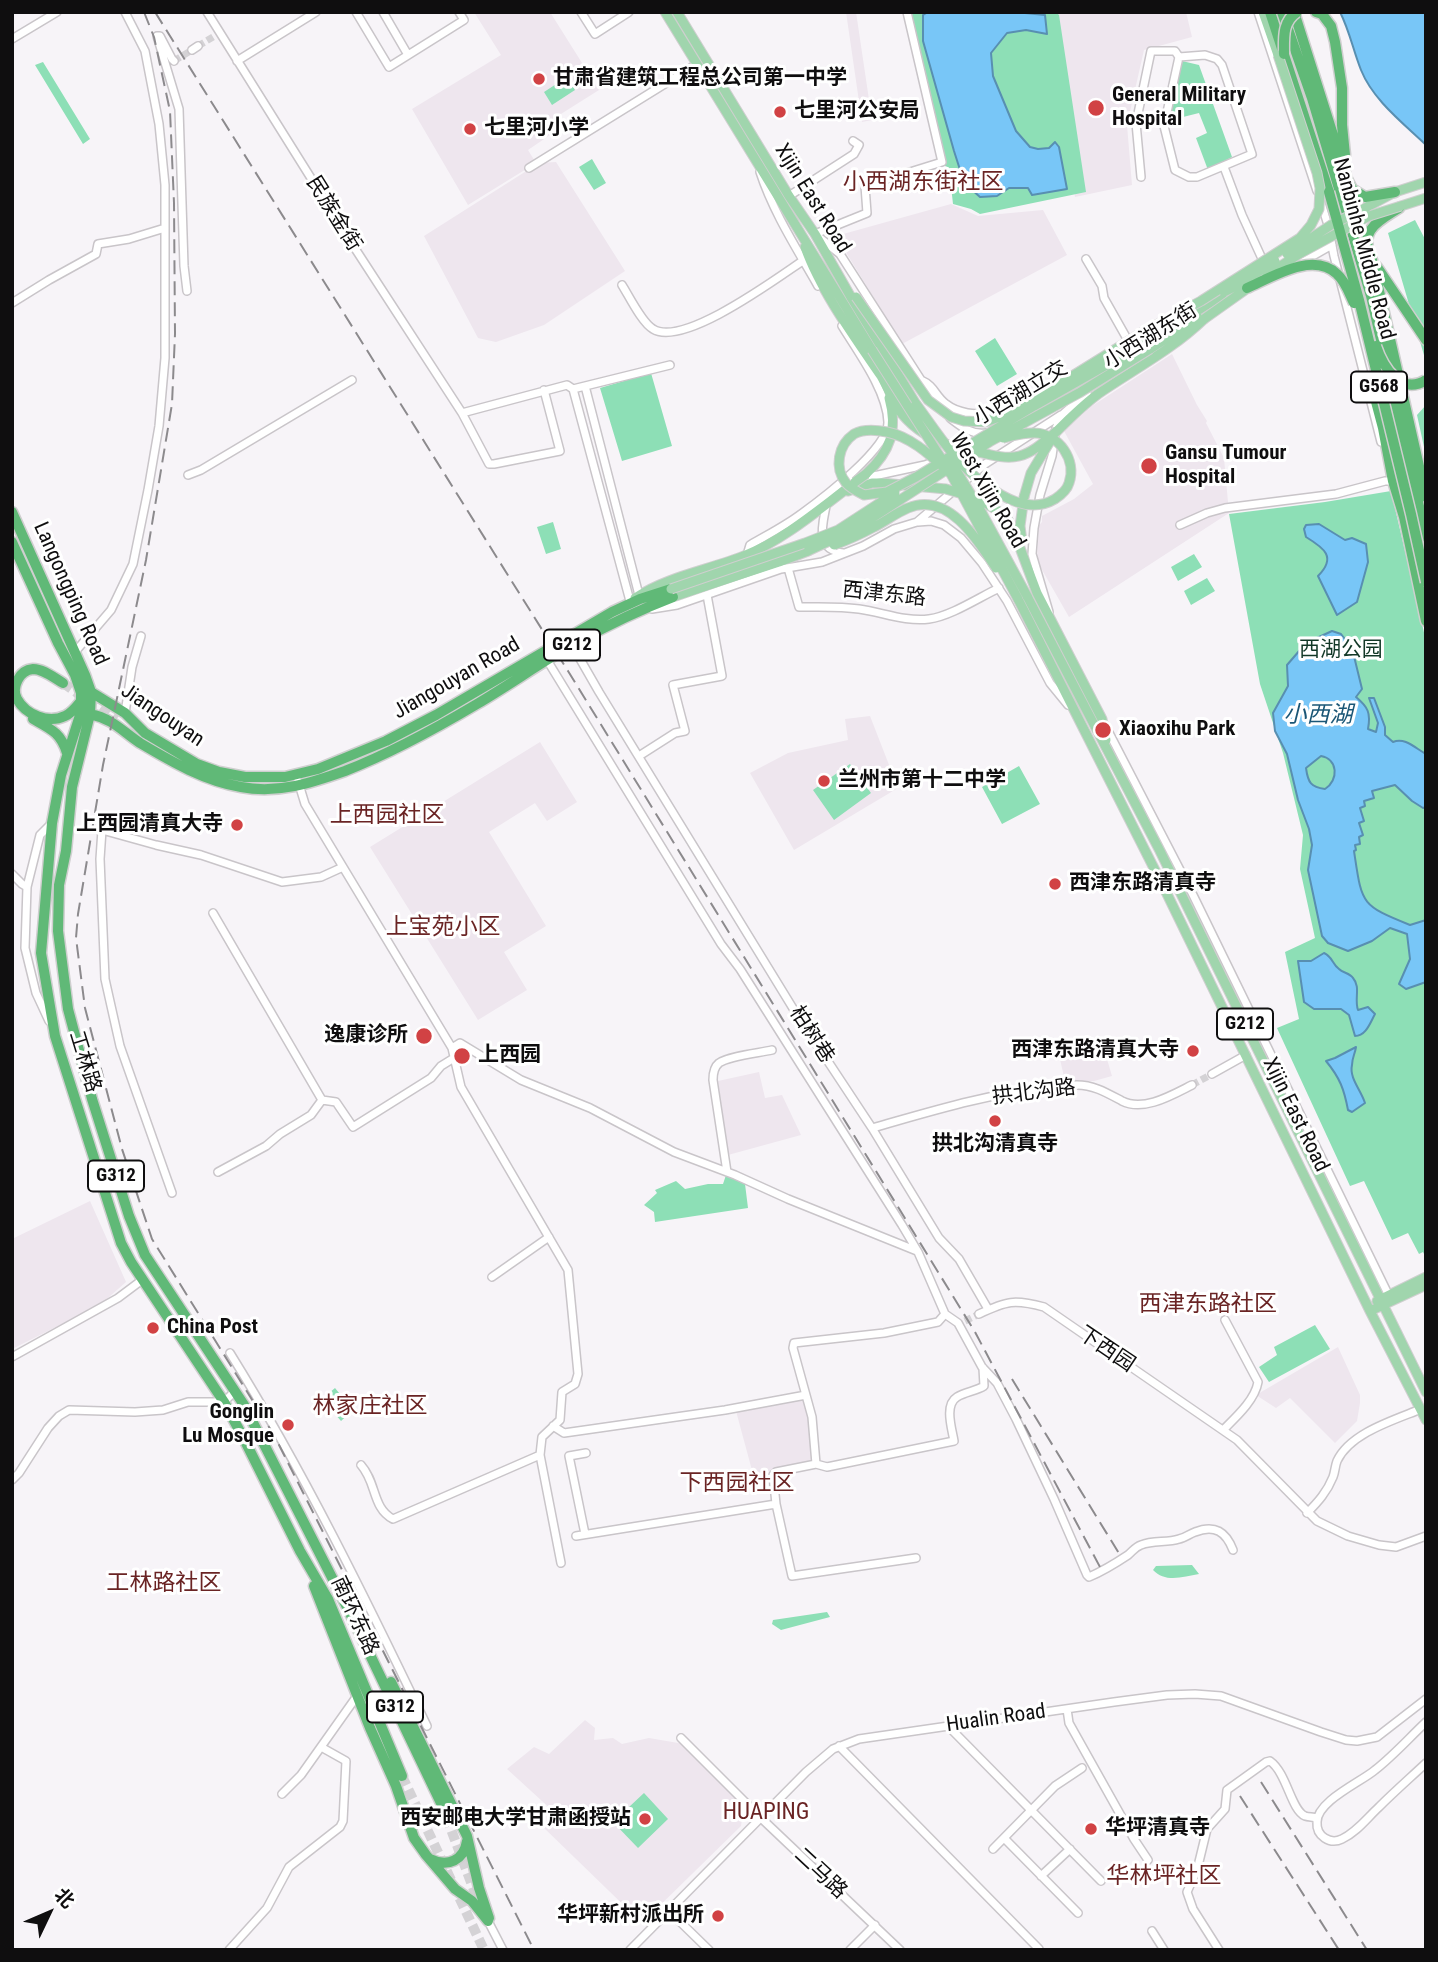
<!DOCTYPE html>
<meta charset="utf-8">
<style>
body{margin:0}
#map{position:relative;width:1438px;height:1962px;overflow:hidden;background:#f7f4f8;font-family:"Roboto Condensed","Noto Sans SC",sans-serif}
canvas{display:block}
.frame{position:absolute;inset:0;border:14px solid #0f0e0f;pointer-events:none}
.north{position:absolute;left:14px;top:1878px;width:70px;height:70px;-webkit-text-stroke:5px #fff;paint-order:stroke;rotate:46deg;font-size:19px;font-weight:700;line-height:28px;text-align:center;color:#0f0e0f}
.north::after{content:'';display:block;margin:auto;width:24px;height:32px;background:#0f0e0f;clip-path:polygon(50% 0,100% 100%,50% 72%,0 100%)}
</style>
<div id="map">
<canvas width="1438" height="1962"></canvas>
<div class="frame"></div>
<div class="north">北</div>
</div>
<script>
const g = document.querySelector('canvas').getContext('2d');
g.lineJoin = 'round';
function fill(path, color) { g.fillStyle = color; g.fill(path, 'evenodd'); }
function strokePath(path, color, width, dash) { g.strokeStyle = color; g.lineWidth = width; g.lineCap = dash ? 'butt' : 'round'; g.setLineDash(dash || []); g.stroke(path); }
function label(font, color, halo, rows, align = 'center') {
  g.font = font + ' "Roboto Condensed","Noto Sans SC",sans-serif'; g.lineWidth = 6; g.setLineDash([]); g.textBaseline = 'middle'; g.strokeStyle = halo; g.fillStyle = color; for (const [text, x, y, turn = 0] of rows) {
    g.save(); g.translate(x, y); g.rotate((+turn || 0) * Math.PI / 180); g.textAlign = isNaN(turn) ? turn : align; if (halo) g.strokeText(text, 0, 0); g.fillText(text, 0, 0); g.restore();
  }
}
const built = new Path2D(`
 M474,12H550L599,90L545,124L550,135L528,150L536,163L468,205L412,109L501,55Z
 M846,12H856L872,120L862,122Z
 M1056,12H1186L1192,37L1144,50L1127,125L1132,185L1075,197L1058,91Z
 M556,162L625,271L544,325L496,342L478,338L424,236L539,163Z
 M951,204L978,216L1043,210L1067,255L902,344L836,236Z
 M1172,354L1197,405L1207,421L1206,423L1224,458L1229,513L1069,617L1037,561L1039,525L1042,522V516L1074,499L1093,484L1064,431L1092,406Z
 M870,716L898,788L794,850L750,773L788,753L848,740L845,719Z
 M540,742L577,802L547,821L535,803L489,832L546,926L504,952L527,990L478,1020L370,847Z
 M1101,1039L1112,1076L1094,1081H1065L1059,1055Z
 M759,1072L765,1098L782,1095L801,1135L728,1155L718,1081Z
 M90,1201L126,1282L100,1305L12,1349V1239Z
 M1338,1347L1360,1395V1403L1357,1421L1335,1443L1290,1398L1276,1408L1256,1395Z
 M806,1392L811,1439V1464L753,1474L736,1411Z
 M585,1720L595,1728L594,1740L613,1738L622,1744L649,1738L684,1744L744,1806L741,1826L642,1923L542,1826L554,1812L507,1769L534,1747L549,1754Z`);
const green = new Path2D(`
 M910,12H1056L1059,15L1086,192L980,214L971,209L953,204L949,168L941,164Z
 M1182,61L1199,65L1232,157L1208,170L1196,138L1207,133L1199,113L1167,121Z
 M43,62L90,139L83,144L35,65Z
 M567,77L575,90L552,105L544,92Z
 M592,159L606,183L594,190L579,167Z
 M1415,220L1426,241V362L1388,233Z
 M995,338L1017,374L997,386L975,351Z
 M651,373L672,446L622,461L600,388Z
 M1426,405V456L1417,415Z
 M1391,491L1426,641V1258L1423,1252L1419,1254L1408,1233L1392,1240L1364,1181L1350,1186L1277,1028L1299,1019L1285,952L1315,938L1300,869L1303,835L1283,753L1260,684L1229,514L1325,502Z
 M553,522L561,549L546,554L537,527Z
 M1194,554L1202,567L1178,581L1171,567Z
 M1207,578L1215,591L1191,605L1184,591Z
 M850,764L871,793L834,820L813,790Z
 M1019,766L1040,804L1002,824L982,787Z
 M726,1175L745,1184L748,1208L655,1222L654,1212L644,1205L657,1193L655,1190L676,1181L685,1189L708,1184H723Z
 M1315,1325L1330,1349L1269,1382L1259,1367L1277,1355L1274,1347Z
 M335,1388L353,1410L341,1421L322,1399Z
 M1192,1565L1199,1574C1183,1577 1165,1583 1153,1570L1156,1566Z
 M827,1612L830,1617L781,1630L772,1624L773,1620Z
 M644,1793L668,1819L638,1848L613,1822Z`);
const water = new Path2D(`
 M928,12H1015L1045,15L1047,34L1026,30L1007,33L991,53L993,76L1016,131L1030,147L1038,149L1049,148L1055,142L1059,147L1067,189L1032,195L1028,188H1009L997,196L980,197L970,188L962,176L954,151L923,41V15Z
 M1340,12H1426V145C1403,123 1373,100 1361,70C1353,50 1350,32 1340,12Z
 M1319,524L1345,540L1352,538L1366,544L1368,562L1357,602L1337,615L1318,576C1337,557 1324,548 1306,537L1304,529L1306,525Z
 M1332,631L1341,634L1352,648L1362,689L1356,697C1368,707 1371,713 1368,729L1376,732L1378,723L1369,698H1374L1385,727V735L1393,742C1405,737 1415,748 1426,754V807L1423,808L1412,801L1395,785L1372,791L1374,798L1364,801L1365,806L1360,808L1364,821L1359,823L1363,835L1359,837L1360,844L1355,845L1356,850L1354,851C1362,904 1360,905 1410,925L1426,920V982L1406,989L1399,984L1410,959L1407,934L1390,928L1372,941L1348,951L1328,943L1322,936L1308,870L1312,845L1309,829L1298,800L1287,754L1275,731L1273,713L1288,686L1287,665L1306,643ZM1321,756C1338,759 1339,780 1325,789C1311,787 1308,783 1306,768Z
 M1324,953C1333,957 1332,964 1339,969C1343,973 1350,973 1353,978C1361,987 1354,999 1358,1010L1368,1007L1375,1014C1370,1023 1366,1036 1355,1036L1349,1015L1341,1009H1314L1304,1002L1298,961H1311Z
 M1356,1047C1355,1054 1352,1058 1352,1065C1349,1078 1361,1090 1365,1103L1352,1112L1348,1110C1344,1089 1340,1078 1326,1061L1335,1058Z`);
const minorTunnel = new Path2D(`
 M198,46L213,37
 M174,61L192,50
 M1192,1085L1212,1074
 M965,1321L979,1314`);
const highwayTunnel = new Path2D(`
 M63,683L116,720
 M402,1776L484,1950
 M441,1803L477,1898L483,1910`);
const minor = new Path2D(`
 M207,12L356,250L462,413L489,464H494L560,451L544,390
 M356,12L389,67L464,20L459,12
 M383,12L408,55
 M581,12L595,34L629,12
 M907,12L942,162L865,186L867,213L815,234L840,254L937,405
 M1258,12L1317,191
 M12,39L57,12
 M192,50L198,46
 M1205,55L1217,59L1222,65L1252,154L1197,177H1189L1175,170L1164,126L1179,57Z
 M174,61L172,59L160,36H157L179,109L184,266L187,291
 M237,61L316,12
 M1224,167L1242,215L1264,263
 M529,168L697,64
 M760,172C773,212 797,249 818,286
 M1141,177L1136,123L1151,51H1175L1179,57
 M789,196L854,154L859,145L853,141
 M1321,203L1328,225L1334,256L1381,442
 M1086,259L1102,286L1104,298L1130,344
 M1297,265L1332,245
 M622,285C629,296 642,323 653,329C683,348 777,278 804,260
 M12,303L49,280L96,254L98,244L129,239L165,228
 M921,380C935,386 935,396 946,404C961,416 983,414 1002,415
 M585,386L639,595
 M573,389L630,601
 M462,413L567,385L573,389L670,365
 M950,418C962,427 971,435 986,433
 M188,475L201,470L352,380
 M841,483L925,465L938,460
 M826,506C822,527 815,549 843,553
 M918,522L931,521L944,525L961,538L982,563L1007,601L1050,683L1068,705
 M1180,525L1207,513L1225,508L1336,494L1385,481H1393L1392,477
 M747,555L750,545C767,535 785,526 801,514C822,499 889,448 888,422C887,391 858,352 842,326
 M788,568L799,607C819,607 839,606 859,609C882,612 905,622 929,619C951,616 978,598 999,588
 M652,609L677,605L781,569L822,562L863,546L894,529L917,522L985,464L1061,415
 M1049,612L1032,554L1034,528L1040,495L1052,456L1056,428L1062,415L1087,393
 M572,645L599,692L794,1010L872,1128L939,1238L959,1259L988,1309
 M75,652L111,610L133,564L148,490L159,426L165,358V185L159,124L145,51L125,12
 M547,660L721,944L740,969L902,1225L918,1252L945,1314L958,1323L982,1367L997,1383L1016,1419L1054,1499L1087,1575L1089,1577C1103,1571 1116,1563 1128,1555C1133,1551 1135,1547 1141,1545C1153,1540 1167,1543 1179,1539C1185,1538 1189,1534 1195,1532C1215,1524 1226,1532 1233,1550
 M125,713L132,667L141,636
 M1105,725L1193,895L1391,1300
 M639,756L675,733L685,731L673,685L722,676L707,595
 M298,781L305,804L452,1048L461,1087L568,1270L578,1374L575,1384L562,1392L560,1420L542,1437L540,1455L561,1563
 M12,874L22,884L27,887
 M213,913L322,1100L311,1115L280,1134L266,1146L218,1172
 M49,1021L36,993L25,948L27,887L40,835L52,823
 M452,1048L460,1043L521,1080L590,1108L674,1152L735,1175L788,1199L917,1251
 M1212,1074L1246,1055
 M322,1100L336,1102L353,1127L431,1078L441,1066L454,1058
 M872,1128C929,1112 986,1094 1045,1088C1055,1087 1066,1085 1077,1085C1094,1085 1107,1093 1122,1101C1144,1112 1172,1095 1192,1085
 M727,1172L713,1080C713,1074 714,1067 719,1063C729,1056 759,1053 772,1050
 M172,1193L120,1046L105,979L100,859L102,830L156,845L201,855L282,882L321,877L343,867
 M492,1277L549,1237
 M979,1314C1007,1301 1014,1299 1044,1307L1237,1440L1317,1521L1348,1536L1379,1545L1396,1547L1426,1536
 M230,1353C304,1472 366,1599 427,1726
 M12,1357L118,1298L142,1280
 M553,1426L564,1433L725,1410L806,1395
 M1223,1430C1236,1417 1255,1400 1258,1382L1225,1320
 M816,1464L827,1467L954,1441C952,1429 944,1405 957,1397C965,1392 976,1391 984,1386L983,1368
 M361,1465C377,1483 372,1508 393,1519L540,1455
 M12,1480L19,1473L48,1428L59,1416L69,1410L135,1412L163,1410L188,1402H224L235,1391
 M776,1504L773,1475L776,1472L816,1464L812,1417L793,1348L794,1343L884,1333L938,1322L945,1314
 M1307,1513C1318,1502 1327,1492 1333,1477C1335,1472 1335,1466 1337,1461C1350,1433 1394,1420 1421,1409
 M585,1534L569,1456L586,1453
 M576,1536L776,1504L792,1576L916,1558
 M1067,1709L1069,1723L1134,1839L1148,1860
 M1426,1722C1409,1738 1393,1756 1375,1770C1361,1782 1317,1801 1317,1822C1316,1836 1330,1845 1342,1839C1357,1832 1367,1818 1379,1807C1394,1792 1410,1778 1426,1763
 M948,1726L1101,1881
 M681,1738L761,1818L900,1950
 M839,1746L1039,1949
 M282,1794L301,1775L357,1696
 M1004,1838L1078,1913
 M993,1849L1055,1786L1082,1768
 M1041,1876L1070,1849
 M669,1911L709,1950
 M488,1921L503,1950
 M1152,1931L1164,1950
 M229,1950L267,1908L289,1867L340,1827L343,1821L346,1761L321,1747
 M630,1950L806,1772L833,1749L859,1739L1114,1702L1167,1695L1195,1694L1221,1696L1321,1732L1346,1740L1357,1741L1377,1737L1426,1699
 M850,1950L875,1925
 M1219,1950L1193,1909L1187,1892L1197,1870L1207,1829L1225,1809L1227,1790L1266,1762L1270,1761C1287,1773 1291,1810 1305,1816C1308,1817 1313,1817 1317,1818`);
const major = new Path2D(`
 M665,12L872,350
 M677,12L789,196L815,234L852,299L916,404
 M1263,12L1278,55
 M1401,206L1426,198
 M1367,207L1395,192L1426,182
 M805,247C820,290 855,338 881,376C888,388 893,403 902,414C916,431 934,441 955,447
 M1145,343L1231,290
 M1150,349L1199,318
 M1057,431C1070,418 1083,405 1098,394C1133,370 1173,349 1204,319
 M866,474C890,452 898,430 889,398
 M848,491L872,483H882L946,489
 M1008,520L1014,532L1037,593L1102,719L1106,740
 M1022,541L1020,526L1024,497
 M1027,596L1160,851L1426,1392
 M673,597L779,562L808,551
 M635,598C668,576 710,570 746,555C786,538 819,509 853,484
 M1018,599L1167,894L1370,1311L1426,1420
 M1377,1301L1426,1277
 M1370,1311L1426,1285`);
const highway = new Path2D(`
 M1270,12L1329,192
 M1282,12L1312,98L1371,296L1426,537
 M1294,12L1347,179L1352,189L1365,197L1395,192
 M1316,12L1322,14L1331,26L1335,42L1342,88V125L1345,155
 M1399,208C1377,222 1358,230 1372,260L1426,497
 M1377,267L1426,340
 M1375,398L1383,428L1393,481L1404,517L1426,621
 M12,512L85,675L91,692L90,714L72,787L66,851L59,885L58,931L68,1009L92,1099L129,1216L145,1255L244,1405L349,1611L441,1803
 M12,542L58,643L75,675L81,693V712L61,775L52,823L41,953L55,1036L114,1221L121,1243L131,1262L224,1402L244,1439L300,1551L328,1599L402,1776
 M63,683C54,678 44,669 33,669C19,670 11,688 17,699C26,715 48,724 65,716C72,713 77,706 81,701
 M91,692L125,713L145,733L197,764L219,772L245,777H285L318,769L386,741L436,715L612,612L640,599L671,589
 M90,714C113,719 122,731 140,743C172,762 205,781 241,787C278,794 311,783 345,771C391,753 435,729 477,704C511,684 543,661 577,642C608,625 639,610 673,597
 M33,719C51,729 61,733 67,753
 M314,1586L370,1728L396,1786L414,1838L426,1855L455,1889L472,1901L488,1921
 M391,1682L467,1836L479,1888L489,1918
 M430,1859C448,1868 464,1860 467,1841`);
const rail = new Path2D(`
 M144,12L154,37L170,111L174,203L175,334L172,404L146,560L103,765L78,914L76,938L85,1008L122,1149L152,1239L274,1435L534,1950
 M155,12L568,671L975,1332L1100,1567
 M1012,1379L1120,1555
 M1261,1782L1367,1950
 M1240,1796L1339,1950`);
const majorBridge = new Path2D(`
 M1287,254L1331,225L1367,207
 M1267,275L1299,254L1369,216L1401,206
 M1224,292L1238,285L1275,261
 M856,297L928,400L951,417L964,421L985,422L1005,415L1061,383L1143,332L1201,301L1300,238L1311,225L1319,209L1320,188L1317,173L1278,55
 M1204,319L1252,285
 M872,350L951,474L1018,599
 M916,404C936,431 955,462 982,482C1003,498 1030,514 1055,499C1061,495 1067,490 1069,483C1077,460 1059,434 1035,433C1024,432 1013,436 1003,438
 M974,451C1017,462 1024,460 1057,431
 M951,462L978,506L1027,596
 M951,474C932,457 912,437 887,432C877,430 863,429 854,434C838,445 834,468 846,483C850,488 858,492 864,495L887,492L916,477L1034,406L1145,343
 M855,482L866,474
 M946,489C970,496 991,502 1008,520
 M1024,497L1031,473L1052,438
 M834,545C848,540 861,534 874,527C886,521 896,513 908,508C948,491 978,540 996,568
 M808,551L855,529L991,441L1079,393L1150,349
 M671,589L805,543L838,530L895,493`);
const highwayBridge = new Path2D(`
 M1284,54C1284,38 1282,22 1297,12
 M1329,192L1359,300L1411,514L1426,582
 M1247,288C1272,277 1313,251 1337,274C1346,282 1349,293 1354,303
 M1376,346C1383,367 1401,396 1426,380`);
const markers = [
 [539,79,7,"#d14244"],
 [1096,108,9,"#d14244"],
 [780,112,7,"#d14244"],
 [470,129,7,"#d14244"],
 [1149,466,9,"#d14244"],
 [1103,730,9,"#d14244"],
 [824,781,7,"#d14244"],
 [237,825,7,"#d14244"],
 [1055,884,7,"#d14244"],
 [424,1036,9,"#d14244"],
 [1193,1051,7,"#d14244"],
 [462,1056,9,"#d14244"],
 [995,1121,7,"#d14244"],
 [153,1328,7,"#d14244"],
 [288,1425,7,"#d14244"],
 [645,1819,7,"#d14244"],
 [1091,1829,7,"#d14244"],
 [718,1916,7,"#d14244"]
];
const shields = [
 [1379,387,56],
 [572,645,56],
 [1245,1024,56],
 [116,1176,56],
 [395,1707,56]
];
const shieldNames = [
 ["G568",1379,387],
 ["G212",572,645],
 ["G212",1245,1024],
 ["G312",116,1176],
 ["G312",395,1707]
];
const poiNames = [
 ["甘肃省建筑工程总公司第一中学",553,79],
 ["General Military",1112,96],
 ["Hospital",1112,120],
 ["七里河公安局",794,112],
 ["七里河小学",484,129],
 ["Gansu Tumour",1165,454],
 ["Hospital",1165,478],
 ["Xiaoxihu Park",1119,730],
 ["兰州市第十二中学",838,781],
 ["上西园清真大寺",223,825,"right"],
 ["西津东路清真寺",1069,884],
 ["逸康诊所",408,1036,"right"],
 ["西津东路清真大寺",1179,1051,"right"],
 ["上西园",478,1056],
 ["拱北沟清真寺",995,1145,"center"],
 ["China Post",167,1328],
 ["Gonglin",274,1413,"right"],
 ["Lu Mosque",274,1437,"right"],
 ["西安邮电大学甘肃函授站",631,1819,"right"],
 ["华坪清真寺",1105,1829],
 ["华坪新村派出所",704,1916,"right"]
];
const streetNames = [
 ["Xijin East Road",812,199,58],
 ["民族金街",333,214,58],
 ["Nanbinhe Middle Road",1363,249,75],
 ["小西湖东街",1151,337,-32],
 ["小西湖立交",1021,394,-31],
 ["West Xijin Road",987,491,60],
 ["Langongping Road",70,594,66],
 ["西津东路",884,595,6],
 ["Jiangouyan Road",457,679,-30],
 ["Jiangouyan",162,716,34],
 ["柏树巷",811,1035,57],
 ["工林路",84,1062,73],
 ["拱北沟路",1034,1093,-7],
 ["Xijin East Road",1295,1115,64],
 ["下西园",1106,1350,34],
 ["南环东路",354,1616,65],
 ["Hualin Road",996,1719,-8],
 ["二马路",820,1874,43]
];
const parkNames = [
 ["西湖公园",1341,651]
];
const neighbourhoodNames = [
 ["小西湖东街社区",923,183],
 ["上西园社区",387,816],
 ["上宝苑小区",443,928],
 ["西津东路社区",1208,1305],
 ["林家庄社区",370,1407],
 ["下西园社区",737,1484],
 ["工林路社区",164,1584],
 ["HUAPING",766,1813],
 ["华林坪社区",1164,1877]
];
const waterNames = [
 ["小西湖",1318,716]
];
fill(built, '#eee6ee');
fill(green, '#8ddfb6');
fill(water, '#78c6f7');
strokePath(water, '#588fb1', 2);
strokePath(minorTunnel, '#d4d2d5', 7, [7, 3.5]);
strokePath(highwayTunnel, '#d4d2d5', 10, [10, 5]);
strokePath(minor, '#c9c5c9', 10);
strokePath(major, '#cfcfcf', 11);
strokePath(highway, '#cfcfcf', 13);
strokePath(minor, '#fff', 7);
strokePath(major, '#a0d5ad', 9);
strokePath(highway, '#60b977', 10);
strokePath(rail, '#8c8a8d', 2, [14, 7]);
strokePath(majorBridge, '#cfcfcf', 11, []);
strokePath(highwayBridge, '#cfcfcf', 13, []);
strokePath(majorBridge, '#a0d5ad', 9);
strokePath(highwayBridge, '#60b977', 10);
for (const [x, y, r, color] of markers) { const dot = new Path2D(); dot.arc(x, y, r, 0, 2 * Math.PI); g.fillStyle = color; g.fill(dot); strokePath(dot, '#fff', 2.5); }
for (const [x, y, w] of shields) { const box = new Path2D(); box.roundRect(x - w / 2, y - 15.5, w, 31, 5); g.fillStyle = '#fff'; g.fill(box); strokePath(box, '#0f0e0f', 2); }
label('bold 19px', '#0f0e0f', null, shieldNames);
label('bold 21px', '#0f0e0f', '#fff', poiNames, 'left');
label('21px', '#0f0e0f', '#fff', streetNames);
label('21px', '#123827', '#fff', parkNames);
label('23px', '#6a2424', '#fff', neighbourhoodNames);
label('italic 23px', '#1a5676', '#fff', waterNames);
</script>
